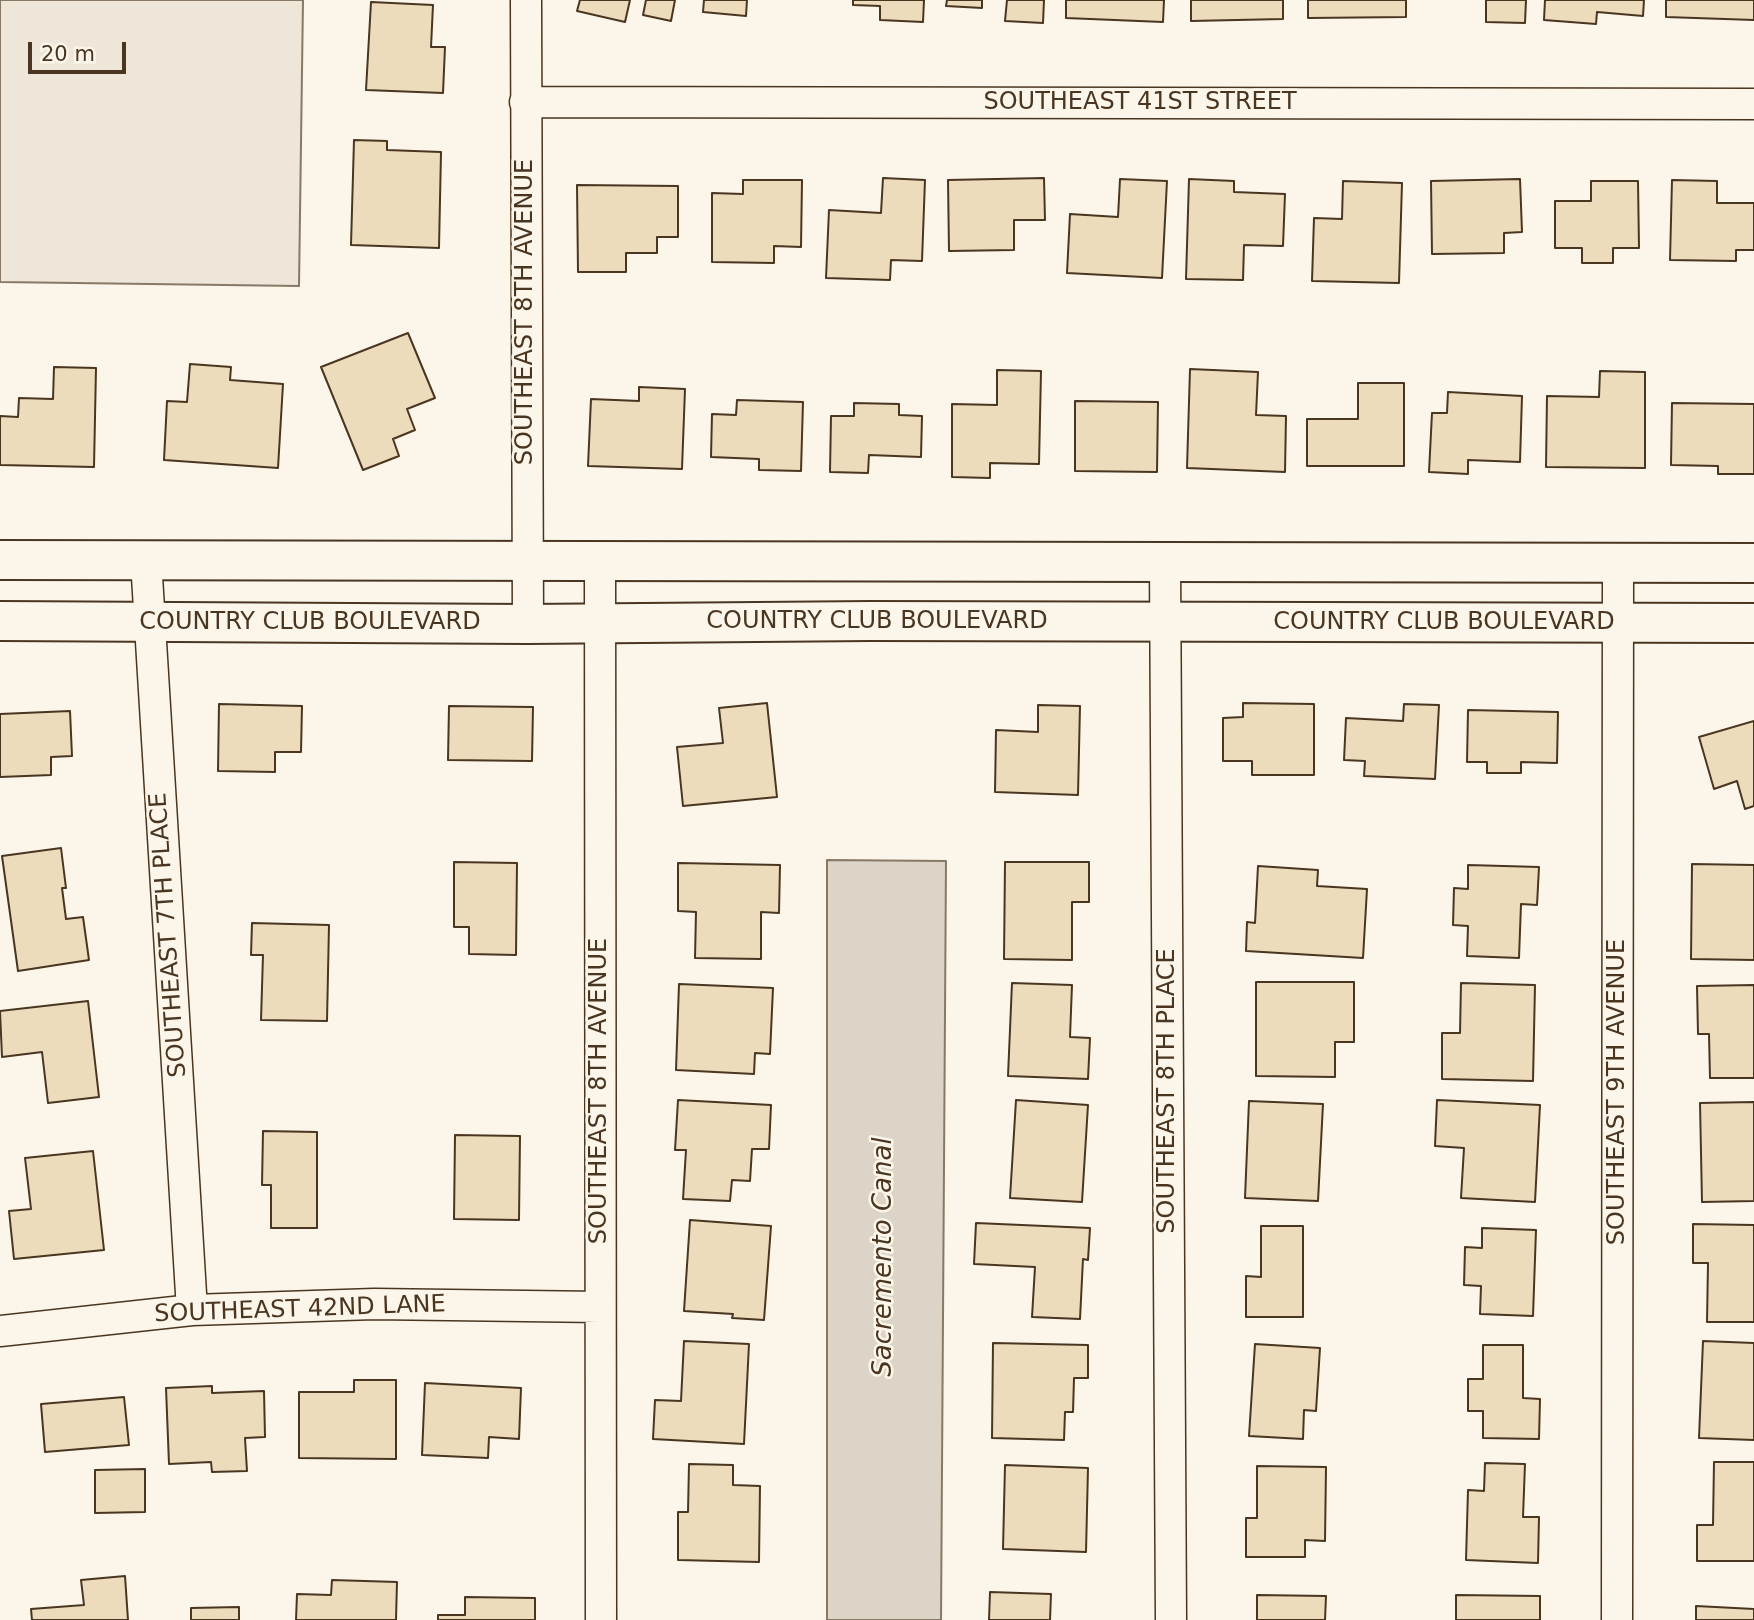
<!DOCTYPE html>
<style>
body{margin:0}
#map{position:relative;width:1754px;height:1620px;overflow:hidden;background:#fbf6e9;font-family:"DejaVu Sans",sans-serif}
canvas{display:block}
.scale{position:absolute;left:28px;top:42px;width:98px;height:32px;box-sizing:border-box;border:4px solid #4a3520;border-top:0;padding-left:9px;font-size:21px;line-height:24px;white-space:nowrap;color:#4a3520;-webkit-text-stroke:5px #fbf6e9;paint-order:stroke}
</style>
<div id="map">
<canvas width="1754" height="1620"></canvas>
<div class="scale">20 m</div>
</div>
<script>
const g = document.querySelector('canvas').getContext('2d');
g.lineJoin = 'round';
function fill(path, color) { g.fillStyle = color; g.fill(path, 'evenodd'); }
function strokePath(path, color, width, dash) { g.strokeStyle = color; g.lineWidth = width; g.lineCap = dash ? 'butt' : 'round'; g.setLineDash(dash || []); g.stroke(path); }
function label(font, color, halo, rows, align = 'center') {
  g.font = font + ' "DejaVu Sans",sans-serif'; g.lineWidth = 5; g.setLineDash([]); g.textBaseline = 'middle'; g.strokeStyle = halo; g.fillStyle = color; for (const [text, x, y, turn = 0] of rows) {
    g.save(); g.translate(x, y); g.rotate((+turn || 0) * Math.PI / 180); g.textAlign = isNaN(turn) ? turn : align; if (halo) g.strokeText(text, 0, 0); g.fillText(text, 0, 0); g.restore();
  }
}
const green = new Path2D(`
 M0,0H303L299,286L0,282Z`);
const water = new Path2D(`
 M827,860L946,861L941,1620H827Z`);
const building = new Path2D(`
 M580,0H630L625,22L577,11Z
 M646,0H675L671,21L643,15Z
 M704,0H747L746,16L703,12Z
 M853,0H924L923,22L880,20V6L853,5Z
 M947,0H982V8L946,6Z
 M1007,0H1044L1043,23L1005,21Z
 M1066,0H1164L1163,22L1066,18Z
 M1191,0H1283V19L1191,21Z
 M1308,0H1406V17L1308,18Z
 M1486,0H1526L1525,23L1486,22Z
 M1545,0H1644L1643,16L1597,12L1596,24L1544,20Z
 M1666,0H1754V20L1666,17Z
 M371,2L433,5L431,47H445L443,93L366,90Z
 M354,140L387,141V150L441,152L439,248L351,245Z
 M883,178L925,180L922,261L891,260L890,280L826,278L829,210L881,213Z
 M1044,178L1045,220H1014V250L949,251L948,180Z
 M1120,179L1167,181L1162,278L1067,273L1070,214L1118,217Z
 M1189,179L1234,181V192L1285,194L1283,246L1244,245L1243,280L1186,279Z
 M1520,179L1522,232L1504,233V253L1432,254L1431,181Z
 M743,180H802L801,247L774,246V263L712,262V193L743,194Z
 M1672,180L1717,181V203H1754V250H1736V261L1670,260Z
 M1343,181L1402,183L1399,283L1312,281L1314,218L1342,219Z
 M1591,181H1638L1639,248H1613V263H1582V248H1555V201H1591Z
 M577,185L678,186V237H657V253H626V272H578Z
 M408,333L435,398L407,409L415,430L393,439L399,456L363,470L321,367Z
 M190,364L231,367L230,380L283,384L278,468L164,460L167,401L187,402Z
 M54,367L96,368L94,467L0,465V416L18,417L19,398L53,399Z
 M1190,369L1258,372L1256,415L1286,416L1285,472L1187,468Z
 M997,370L1041,371L1039,464L990,463V478L952,477V404L997,405Z
 M1600,371L1645,372V468L1546,467L1547,396L1599,397Z
 M1358,383H1404V466H1307V419H1358Z
 M639,387L685,389L682,469L588,466L591,399L639,401Z
 M1448,392L1522,396L1520,462L1468,460V474L1429,472L1432,413H1447Z
 M737,400L803,402L801,471L759,470V459L711,457L712,414L736,415Z
 M1075,401L1158,402L1157,472L1075,471Z
 M854,403L899,404V415L922,416L921,457L869,455L868,473L830,472L831,416H854Z
 M1672,403L1754,404V474H1718V466L1671,465Z
 M767,703L777,797L683,806L677,747L723,743L719,708Z
 M1243,703L1314,704V775H1252V761H1223V718L1243,717Z
 M219,704L302,706L301,752H275V772L218,771Z
 M1404,704L1439,705L1435,779L1364,776L1365,761L1344,760L1346,718L1403,721Z
 M1038,705L1080,706L1078,795L995,792L996,730L1038,732Z
 M449,706L533,707L532,761L448,760Z
 M1468,710L1558,712L1557,763L1521,762V773H1487V762H1467Z
 M70,711L72,756L51,757V775L0,777V714Z
 M1754,721V806L1745,809L1737,781L1714,789L1699,737Z
 M61,848L66,888H62L66,919L83,917L89,960L18,971L2,856Z
 M454,862L517,863L516,955L469,954V927H454Z
 M1005,862H1089V902H1072V960L1004,959Z
 M678,863L780,865L779,913L761,912V959L695,958L696,912L678,911Z
 M1692,864L1754,865V960L1691,959Z
 M1468,865L1539,867L1537,905L1521,904L1519,958L1467,956L1468,926L1453,925L1454,888L1468,889Z
 M1258,866L1318,870L1317,886L1367,889L1363,958L1246,951L1247,922L1255,923Z
 M252,923L329,925L327,1021L261,1020L263,955H251Z
 M1256,982H1354V1042H1335V1077L1256,1076Z
 M1012,983L1072,985L1070,1037L1090,1038L1088,1079L1008,1076Z
 M1461,983L1535,985L1533,1081L1442,1079V1033H1460Z
 M679,984L773,988L770,1054L755,1053L754,1074L676,1070Z
 M1754,985V1078H1710L1709,1034H1698L1697,986Z
 M88,1001L99,1097L48,1103L42,1052L2,1057L0,1011Z
 M678,1100L771,1105L769,1149H752L750,1181L732,1180L730,1201L683,1199L686,1150H675Z
 M1016,1100L1088,1105L1082,1202L1010,1198Z
 M1437,1100L1540,1105L1535,1202L1461,1198L1464,1148L1435,1146Z
 M1249,1101L1323,1104L1318,1201L1245,1198Z
 M1754,1102V1201L1702,1202L1700,1103Z
 M263,1131L317,1132V1228H271V1185H262Z
 M455,1135L520,1136L519,1220L454,1219Z
 M93,1151L104,1250L14,1259L9,1211L31,1209L25,1158Z
 M690,1220L771,1226L764,1320L732,1318L733,1314L684,1311Z
 M976,1223L1090,1228L1088,1260L1083,1259L1080,1319L1032,1317L1035,1267L974,1264Z
 M1693,1224L1754,1225V1322H1707L1708,1263H1693Z
 M1261,1226H1303V1317H1246V1276L1261,1277Z
 M1482,1228L1536,1230L1533,1316L1480,1314L1481,1286L1464,1285L1465,1247L1482,1248Z
 M684,1341L749,1344L744,1444L653,1439L655,1400L681,1401Z
 M1703,1341L1754,1343V1440L1699,1438Z
 M993,1343L1088,1345V1378H1074L1073,1412H1065L1064,1440L992,1438Z
 M1255,1344L1320,1348L1316,1411L1304,1410L1303,1439L1249,1436Z
 M1483,1345H1523V1398L1540,1399L1539,1439L1483,1438V1411H1468V1379H1483Z
 M354,1380H396V1459L299,1458V1392H354Z
 M425,1383L521,1388L519,1439L489,1437L488,1458L422,1455Z
 M212,1386V1393L264,1391L265,1437L245,1438L247,1471L212,1472L211,1462L169,1464L166,1388Z
 M124,1397L129,1445L45,1452L41,1404Z
 M1714,1462H1754V1561H1697V1525H1713Z
 M1485,1463L1525,1464L1523,1517H1539L1538,1563L1466,1560L1468,1490L1484,1491Z
 M689,1464L733,1465V1485L760,1486L759,1562L678,1560V1512H688Z
 M1005,1465L1088,1468L1086,1552L1003,1549Z
 M1257,1466L1326,1467L1325,1541L1305,1540V1557H1246V1518H1257Z
 M145,1469V1512L95,1513V1470Z
 M125,1576L128,1620H32L31,1609L84,1605L81,1580Z
 M332,1580L397,1582L396,1620H296L297,1594L331,1595Z
 M990,1592L1051,1594L1050,1620H989Z
 M1257,1595L1326,1596L1325,1620H1257Z
 M1456,1595L1540,1596V1620H1456Z
 M465,1597L535,1598V1620H438V1615H465Z
 M1696,1606L1754,1609V1620H1696Z
 M239,1607V1620H191V1608Z`);
const street = new Path2D(`
 M526,0L528,624
 M525,102L1754,104
 M146,560L192,1310
 M600,561L601,1620
 M1165,563L1171,1620
 M0,1331L192,1310L374,1304L600,1307
 M1617,1620L1618,563`);
const secondary = new Path2D(`
 M0,560L1754,563
 M0,621L528,624L871,621L1754,623`);
const streetNames = [
 ["SOUTHEAST 41ST STREET",1140,103],
 ["SOUTHEAST 8TH AVENUE",526,312,-90],
 ["COUNTRY CLUB BOULEVARD",877,622],
 ["COUNTRY CLUB BOULEVARD",310,623],
 ["COUNTRY CLUB BOULEVARD",1444,623],
 ["SOUTHEAST 7TH PLACE",169,935,-94],
 ["SOUTHEAST 8TH AVENUE",600,1091,-90],
 ["SOUTHEAST 8TH PLACE",1168,1091,-90],
 ["SOUTHEAST 9TH AVENUE",1618,1092,-90],
 ["SOUTHEAST 42ND LANE",300,1310,-2]
];
const waterNames = [
 ["Sacremento Canal",884,1257,-90]
];
fill(green, '#ede6d9');
strokePath(green, '#887966', 2);
fill(water, '#dcd4c6');
strokePath(water, '#887966', 2);
fill(building, '#ecdcbc');
strokePath(building, '#4a3520', 2);
strokePath(street, '#4a3520', 33);
strokePath(secondary, '#4a3520', 42);
strokePath(street, '#fbf6e9', 30);
strokePath(secondary, '#fbf6e9', 38);
label('24px', '#4a3520', '#fbf6e9', streetNames);
label('italic 26px', '#4a3520', '#fbf6e9', waterNames);
</script>
